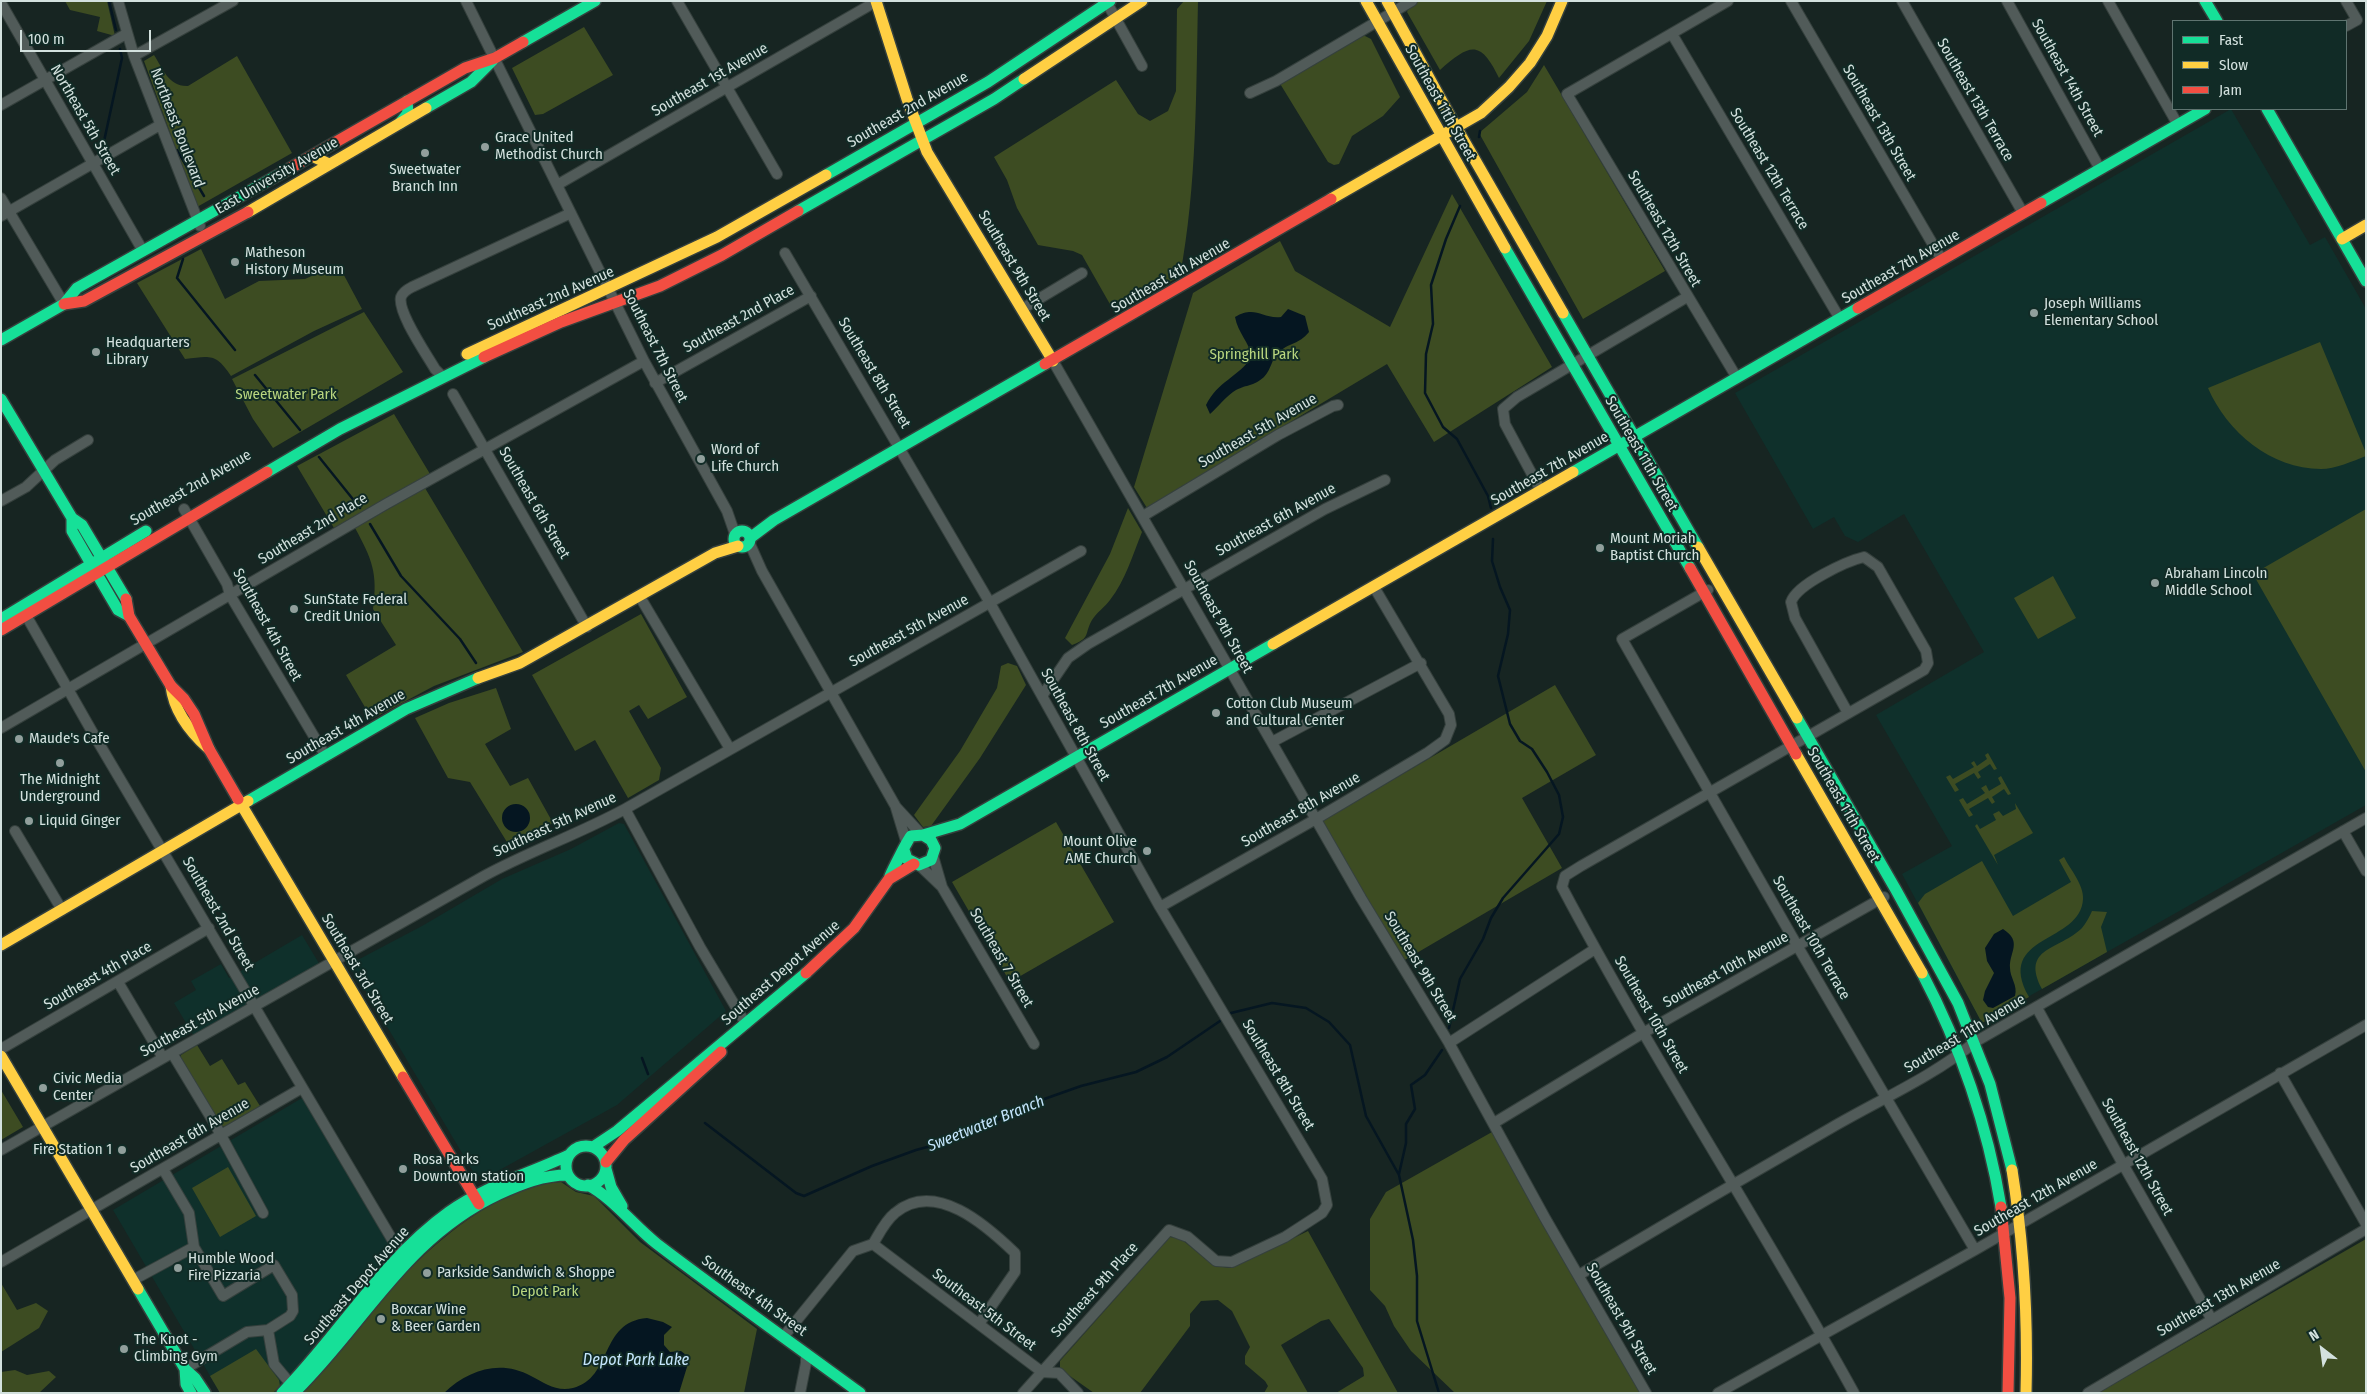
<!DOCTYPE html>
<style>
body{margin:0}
#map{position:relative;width:2367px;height:1394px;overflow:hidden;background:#172522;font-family:"Fira Sans Condensed",sans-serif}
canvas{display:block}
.frame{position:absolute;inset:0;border:2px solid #d3e1de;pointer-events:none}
.legend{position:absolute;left:2172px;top:20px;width:175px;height:90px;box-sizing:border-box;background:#112b26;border:1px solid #5f7470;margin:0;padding:6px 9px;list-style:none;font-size:15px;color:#d3e1de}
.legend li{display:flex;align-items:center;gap:10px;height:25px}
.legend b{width:25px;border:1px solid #5f7470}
.north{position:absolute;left:2297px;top:1324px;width:50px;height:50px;-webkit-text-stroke:4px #112b26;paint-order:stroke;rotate:330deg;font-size:14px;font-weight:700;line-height:20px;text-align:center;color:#d3e1de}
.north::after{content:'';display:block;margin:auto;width:18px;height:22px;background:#d3e1de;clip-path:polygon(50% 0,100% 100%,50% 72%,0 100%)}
.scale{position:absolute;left:20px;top:30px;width:131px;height:22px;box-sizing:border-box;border:2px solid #d3e1de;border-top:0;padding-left:6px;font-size:15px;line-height:18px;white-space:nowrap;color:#d3e1de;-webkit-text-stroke:4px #112b26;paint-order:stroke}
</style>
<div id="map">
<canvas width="2367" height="1394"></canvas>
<div class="frame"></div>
<ul class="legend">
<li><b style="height:6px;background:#16e098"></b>Fast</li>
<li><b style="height:6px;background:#ffcf43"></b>Slow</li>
<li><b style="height:6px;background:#f24e42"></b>Jam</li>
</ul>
<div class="north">N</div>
<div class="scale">100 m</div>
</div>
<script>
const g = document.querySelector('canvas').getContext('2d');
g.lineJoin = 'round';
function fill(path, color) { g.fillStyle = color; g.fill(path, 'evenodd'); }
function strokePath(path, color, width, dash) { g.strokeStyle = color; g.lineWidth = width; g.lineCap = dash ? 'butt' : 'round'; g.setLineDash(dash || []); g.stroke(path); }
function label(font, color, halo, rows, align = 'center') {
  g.font = font + ' "Fira Sans Condensed",sans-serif'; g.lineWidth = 4; g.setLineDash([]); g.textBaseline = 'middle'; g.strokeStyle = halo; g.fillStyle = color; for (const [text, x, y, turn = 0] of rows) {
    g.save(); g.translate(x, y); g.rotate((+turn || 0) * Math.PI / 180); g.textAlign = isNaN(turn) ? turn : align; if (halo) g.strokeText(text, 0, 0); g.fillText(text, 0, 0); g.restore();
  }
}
const built = new Path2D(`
 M2231,109L2310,245L2325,237L2366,309V805L1982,1023L1902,874L1952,846L1876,715L1984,652L1904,514L1858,542L1845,536L1834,517L1813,529L1735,393Z
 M619,823L624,824L726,1011L617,1105L487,1177L475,1175L350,964L422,926L502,879L571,849Z
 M302,935L320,965L194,1036L174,1003L196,990L191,981L221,964L229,978Z
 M302,1098L389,1245L388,1255L385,1263L371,1280L304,1361L275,1393H220L113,1210Z`);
const green = new Path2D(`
 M65,1H107L115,36L97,31L100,17L70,10Z
 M1184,1H1198C1196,93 1197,185 1180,276L1115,313L1082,255L1073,251L1038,245L1017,208L1007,180L994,157L1116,80L1138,114L1150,121L1168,111L1176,91L1177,9Z
 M1418,1H1547L1529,41L1499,78C1480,39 1470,44 1440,70L1407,12L1410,6Z
 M584,27L613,75L543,114L535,115L512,68Z
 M1363,35L1371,39L1400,97L1383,116L1352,136L1339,164L1334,165L1328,162L1279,82Z
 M154,55C163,69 169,87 188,86L237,56L292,153L197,207L144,61Z
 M1544,65L1665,271L1583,319L1479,133L1527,92Z
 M1452,194L1552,367L1434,442L1387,364L1147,508L1134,487L1193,293L1280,241L1295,271L1390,327Z
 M201,249L225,299L259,281L305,279L338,264L362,309L314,331L231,376C216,353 210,356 185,359L137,283Z
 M364,312L403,372L273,448L253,419L232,379Z
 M2320,342L2366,453V456C2353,461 2335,469 2321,469C2271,469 2227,432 2208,388Z
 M394,414L430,474L334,528L297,466Z
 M425,488L523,652L434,686L372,719L346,675L396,645L373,609C378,573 372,559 355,528Z
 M1128,508L1142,532C1133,554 1125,581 1110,600C1105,607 1097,612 1092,620C1084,634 1091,638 1072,645L1065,638L1110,554Z
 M2366,509V772L2253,574Z
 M2053,576L2076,618L2038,639L2014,598Z
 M641,614L687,697L648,719L639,705L629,711L661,768L659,780L628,798L595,740L575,751L532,675Z
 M1008,663L1017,666L1026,685L980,758L931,826L923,827L914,815L960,751L997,688L1001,666Z
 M1555,685L1596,755L1522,798L1562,868L1403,961L1322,821Z
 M496,688L511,729L485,744L510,786L528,778L553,823L510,847L470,782L448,778L415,718L449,703Z
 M1988,753L1997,769L1994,770L1990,764L1978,772L1981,777L1978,779L1974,773L1955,784L1959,790L1955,792L1946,777L1950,775L1953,779L1974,767L1971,763L1974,761L1977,766L1987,759L1985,755Z
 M2001,776L2011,794L2008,795L2004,789L1992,797L1995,802L1992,804L1988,798L1969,809L1973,815L1969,817L1959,800L1963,798L1967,804L1985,793L1981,788L1986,785L1989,791L2001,784L1998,778Z
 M2015,803L2033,833L1994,855L1998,865L1975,826L1977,824L1980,829L1996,820L1993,814L1999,811L2003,816L2016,809Z
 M1056,822L1114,922L1010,982L952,882Z
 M2064,857C2070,869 2084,885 2083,899C2081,944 1994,934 2029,997L1982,1023L1918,903L1925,894L1982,861L2013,916L2071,882L2059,860Z
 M2092,911L2107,912L2101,927L2107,952L2042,989C2020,947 2060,950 2082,928C2086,923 2090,916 2092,911Z
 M197,1045L210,1066L222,1059L238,1085L245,1082L260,1106L225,1127L222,1126L181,1059V1055Z
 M1,1090L23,1127L1,1140Z
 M1492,1132L1641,1393H1455L1411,1351L1394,1326L1385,1306L1370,1290V1219L1386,1192Z
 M228,1167L256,1216L220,1237L192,1188Z
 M561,1182L576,1192L594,1196L640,1242L757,1329L744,1393H299C360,1323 462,1187 561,1182Z
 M1308,1231L1398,1393H1336L1364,1376L1363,1368L1329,1319L1321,1321L1281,1345L1308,1393H1264L1268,1386L1265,1381L1245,1364V1356L1250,1347L1232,1311L1218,1300L1201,1301L1190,1314V1326L1140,1393H1094L1060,1369V1361L1170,1237L1180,1238L1214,1266L1232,1268Z
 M2366,1239V1393H2098Z
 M1,1283L17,1310L36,1303L48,1311L39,1328L1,1352Z
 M256,1349L279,1380L280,1386L273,1393H220L210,1376Z
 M15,1370L27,1375L49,1371L56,1377L39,1393H1V1372Z`);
const water = new Path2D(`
 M1288,309L1305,316L1309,332C1298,345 1291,342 1280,351C1271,358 1272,369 1264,377C1252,387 1248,384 1236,390C1227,395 1218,407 1210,414L1206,405C1218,381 1237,378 1252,357C1249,342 1238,333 1235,317C1256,305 1261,319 1281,317Z
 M502 818a14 14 0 1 1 28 0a14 14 0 1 1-28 0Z
 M2003,929C2023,942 2009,952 2010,968C2010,978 2018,985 2015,996L1993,1008L1988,1007L1983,1000L1985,991L1994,973L1987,961L1985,948L1994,934Z
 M647,1318L663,1322L672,1327L664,1335V1345L670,1352L681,1351L686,1355L687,1367L679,1393H444C468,1370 500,1359 531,1376C545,1383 556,1392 573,1388C613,1378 599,1322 647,1318Z`);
const stream = new Path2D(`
 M109,1L116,30
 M1479,137L1480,131
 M103,146L122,58L120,49
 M177,150L204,196
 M1460,206L1446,239L1431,285L1433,324L1426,354L1425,393L1443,427L1457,439L1488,496L1491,508
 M183,259L177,278L235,350
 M255,375L300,430
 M319,457L360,508
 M370,524L401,576L460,639L476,663
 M1231,1013L1272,1003L1306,1008L1329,1022L1350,1045L1366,1116L1399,1175L1413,1240L1417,1276V1321L1439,1393
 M1449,1028L1460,979L1483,939L1491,918L1503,898L1559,834L1563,817L1559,795L1547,772L1532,749L1520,741L1510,724L1498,676L1508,634L1510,610L1500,587L1492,561L1493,539
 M642,1058L648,1074
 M705,1123L796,1193L804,1196L872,1166L916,1150L957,1139L1033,1103L1081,1086L1136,1072L1167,1057L1220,1021
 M1399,1174L1406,1143V1124L1415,1109L1411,1085L1425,1075L1442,1050`);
const street = new Path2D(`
 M118,1L134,56L200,226
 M466,1L644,361L727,511L735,534
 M677,1L777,174
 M1106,1L1142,66
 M1728,1L1567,94L1737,378
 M1791,1L1942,260
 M1902,1L2023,213
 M2007,1L2100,169
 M2108,1L2178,125
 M1,3L143,251
 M2346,26L2357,20L2346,1
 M1672,34L1840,319
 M134,56L233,1
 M1250,93L1276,81L1412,1
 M1,105L126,34
 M557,185L877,1
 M1,198L64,304
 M1,216L160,125
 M785,253L990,603L1160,907L1322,1179L1327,1205L1322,1213L1285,1237L1232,1262L1216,1261L1188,1237L1169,1230L1023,1393
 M1022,309L1082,273
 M1053,361L1361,898L1449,1043L1545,1218L1646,1393
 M442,376L435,369C427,355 397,312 401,297C403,292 408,289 412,287L571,213
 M655,383L811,296
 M453,394L587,627
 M1541,491L1505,424L1503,409L1517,397L1687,297
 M1,501L26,487L55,460L88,440
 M184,509L227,584L230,595L325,755
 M1143,516L1278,435L1333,406L1338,405
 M749,542L762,571L896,807L921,834
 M1708,590L1622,639L1798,947L1975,1250
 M640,597L730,749
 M23,610L94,735L393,1241L407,1257
 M1042,696L1068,658L1088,644L1325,509L1385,480
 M1848,713L1795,618L1791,602C1797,584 1847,561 1864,557L1878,567L1926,651L1928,663L1924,670L1581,866L1565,876L1562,887C1653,1059 1760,1222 1854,1393
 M1,728L386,504L644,361
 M1272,742L1421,663
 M896,808L906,841
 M625,809L700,947L746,1024
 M15,831L62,910
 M2343,831L2366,871
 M933,856L942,887L1034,1044
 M919,865L941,886
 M1160,907L1316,819L1427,753L1445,740L1451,725L1449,714L1374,587
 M118,982L163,1058
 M2037,1008L2124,1166L2212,1320
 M1449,1043L1595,949
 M1,1049L209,928
 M172,1053L216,1126L263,1213
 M2280,1073L2366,1224
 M1494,1123L1643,1033L1884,897
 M1,1150L484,876C530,851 579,834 625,809L1081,551
 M873,1244C879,1234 885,1221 895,1213C935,1179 987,1226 1015,1253V1272L979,1324
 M873,1244L1042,1372L1059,1373L1078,1393
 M1,1262L302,1088
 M1579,1275C1663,1225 1747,1176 1831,1128C1879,1100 1932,1077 1975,1042L2366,818
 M133,1280L194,1247L189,1213L163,1169
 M268,1330L274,1364L294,1388
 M784,1336L853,1251L873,1244
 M185,1369L247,1332L268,1330L290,1316L293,1311L292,1295L274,1265L223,1296L194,1247
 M800,1393L806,1363V1353
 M1718,1393L1975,1250L2366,1025
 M2088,1393L2366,1229`);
const fast = new Path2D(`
 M2205,1L2217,21
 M523,42L595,1
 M426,108L471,82L493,60
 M2267,109L2366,281
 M400,123L408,113L407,101
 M826,175L988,82L1110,1
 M2041,203L2205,109
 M798,211L994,99L1024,79
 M1505,248L1690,568
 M1563,313L1698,547
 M1,340L64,304L77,288L280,174
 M1,399L72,518L82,525L126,599
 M267,472L340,429L484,357
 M1573,472L1858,308
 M72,518V531L87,557L118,610L129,616
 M734 539a8 8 0 1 1 16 0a8 8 0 1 1-16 0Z
 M750,538L774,520L1045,364
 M1,619L146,531
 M1797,718L1896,890L1958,1003L1990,1084L2012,1170
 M248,801L406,709L478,678
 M923,835L960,824L1273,644
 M890,876C892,871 908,839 911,836L923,835L931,840L935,848L931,860L919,865L907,859L904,850
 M1922,973C1960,1045 1988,1127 2001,1207
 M566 1166a20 20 0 1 1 40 0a20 20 0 1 1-40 0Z
 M593,1147L617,1131L806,973
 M606,1169L611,1187L622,1206
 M588,1185C613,1198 634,1226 657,1244C724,1295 792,1343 860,1393
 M138,1289L185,1369L195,1378L205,1393
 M185,1369L186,1384L191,1393
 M296,1391C366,1322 405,1238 499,1194C521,1184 543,1175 568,1175
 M282,1393C339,1335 382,1260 449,1212C485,1186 529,1174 569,1155`);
const slow = new Path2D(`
 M876,1L907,99L927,152L1053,361
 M1366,1L1505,248
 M1387,1L1456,127L1563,313
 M1024,79L1142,1
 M312,156L329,164
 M1331,199L1481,113L1509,87L1530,63L1547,36L1562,1
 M248,212L426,108
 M2342,239L2366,225
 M467,354L717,237L826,175
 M1698,547L1797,718
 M1273,644L1573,472
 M478,678L520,663L715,553L738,546
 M171,686C174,712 190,732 209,749
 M1796,754L1922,973
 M238,799L403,1077
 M1,945L248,801
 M1,1056L138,1289
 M2012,1170C2024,1245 2028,1318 2026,1393`);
const jam = new Path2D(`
 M280,174L465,68L495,58L523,42
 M64,304L84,301L248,212
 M1858,308L2041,203
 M484,357L561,322L660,286L722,255L798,211
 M1045,364L1331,199
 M1690,568L1796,754
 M126,599L129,616L171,686L184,699L194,714L209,749L238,799
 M1,630L267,472
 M806,973L854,928L889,879L914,864
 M403,1077L479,1204
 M606,1162L624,1140L721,1052
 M2001,1207L2010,1298L2008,1393`);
const markers = [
 [485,147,5,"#919f9c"],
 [425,153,5,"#919f9c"],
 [235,262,5,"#919f9c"],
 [2034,313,5,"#919f9c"],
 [96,352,5,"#919f9c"],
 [701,459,5,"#919f9c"],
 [1600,548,5,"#919f9c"],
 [2155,583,5,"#919f9c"],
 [294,609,5,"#919f9c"],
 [1216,713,5,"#919f9c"],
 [19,739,5,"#919f9c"],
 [60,763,5,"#919f9c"],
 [29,821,5,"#919f9c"],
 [1147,851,5,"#919f9c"],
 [43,1088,5,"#919f9c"],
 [122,1150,5,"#919f9c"],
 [403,1169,5,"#919f9c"],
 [178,1268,5,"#919f9c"],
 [427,1273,5,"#919f9c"],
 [381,1319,5,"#919f9c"],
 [124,1349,5,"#919f9c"]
];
const streetNames = [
 ["Southeast 14th Street",2067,78,61],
 ["Southeast 1st Avenue",710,80,-30],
 ["Southeast 13th Terrace",1975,100,60],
 ["Southeast 11th Street",1440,103,61],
 ["Southeast 2nd Avenue",908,110,-30],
 ["Northeast 5th Street",85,120,60],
 ["Southeast 13th Street",1879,123,60],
 ["Northeast Boulevard",177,128,69],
 ["Southeast 12th Terrace",1769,169,59],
 ["East University Avenue",277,176,-30],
 ["Southeast 12th Street",1664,229,60],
 ["Southeast 9th Street",1014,266,59],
 ["Southeast 7th Avenue",1901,267,-30],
 ["Southeast 4th Avenue",1171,276,-30],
 ["Southeast 2nd Avenue",551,299,-24],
 ["Southeast 2nd Place",739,319,-29],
 ["Southeast 7th Street",655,346,63],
 ["Southeast 8th Street",874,373,59],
 ["Southeast 5th Avenue",1258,431,-30],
 ["Southeast 11th Street",1641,454,60],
 ["Southeast 7th Avenue",1550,469,-30],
 ["Southeast 2nd Avenue",191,488,-30],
 ["Southeast 6th Street",534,503,60],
 ["Southeast 6th Avenue",1276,520,-29],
 ["Southeast 2nd Place",313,529,-31],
 ["Southeast 9th Street",1218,617,61],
 ["Southeast 4th Street",267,625,61],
 ["Southeast 5th Avenue",909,631,-29],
 ["Southeast 7th Avenue",1159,692,-30],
 ["Southeast 8th Street",1075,725,61],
 ["Southeast 4th Avenue",346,727,-30],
 ["Southeast 11th Street",1843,805,60],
 ["Southeast 8th Avenue",1301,810,-30],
 ["Southeast 5th Avenue",555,825,-25],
 ["Southeast 2nd Street",218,914,60],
 ["Southeast 10th Terrace",1811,938,60],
 ["Southeast 7 Street",1001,958,60],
 ["Southeast 9th Street",1420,967,59],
 ["Southeast 3rd Street",357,969,59],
 ["Southeast 10th Avenue",1726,970,-29],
 ["Southeast Depot Avenue",781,973,-41],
 ["Southeast 4th Place",98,976,-30],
 ["Southeast 10th Street",1651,1015,60],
 ["Southeast 5th Avenue",200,1021,-29],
 ["Southeast 11th Avenue",1965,1034,-31],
 ["Southeast 8th Street",1278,1075,59],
 ["Southeast 6th Avenue",190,1136,-30],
 ["Southeast 12th Street",2137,1157,61],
 ["Southeast 12th Avenue",2036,1198,-30],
 ["Southeast Depot Avenue",357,1286,-49],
 ["Southeast 9th Place",1095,1290,-48],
 ["Southeast 4th Street",754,1296,36],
 ["Southeast 13th Avenue",2219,1298,-30],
 ["Southeast 5th Street",984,1310,37],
 ["Southeast 9th Street",1621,1319,60]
];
const poiNames = [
 ["Grace United",495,138],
 ["Methodist Church",495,155],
 ["Sweetwater",425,170,"center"],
 ["Branch Inn",425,187,"center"],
 ["Matheson",245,253],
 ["History Museum",245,270],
 ["Joseph Williams",2044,304],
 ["Elementary School",2044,321],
 ["Headquarters",106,343],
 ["Library",106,360],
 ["Word of",711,450],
 ["Life Church",711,467],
 ["Mount Moriah",1610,539],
 ["Baptist Church",1610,556],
 ["Abraham Lincoln",2165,574],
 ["Middle School",2165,591],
 ["SunState Federal",304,600],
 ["Credit Union",304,617],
 ["Cotton Club Museum",1226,704],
 ["and Cultural Center",1226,721],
 ["Maude's Cafe",29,739],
 ["The Midnight",60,780,"center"],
 ["Underground",60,797,"center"],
 ["Liquid Ginger",39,821],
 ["Mount Olive",1137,842,"right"],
 ["AME Church",1137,859,"right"],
 ["Civic Media",53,1079],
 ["Center",53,1096],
 ["Fire Station 1",112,1150,"right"],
 ["Rosa Parks",413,1160],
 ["Downtown station",413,1177],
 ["Humble Wood",188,1259],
 ["Fire Pizzaria",188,1276],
 ["Parkside Sandwich & Shoppe",437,1273],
 ["Boxcar Wine",391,1310],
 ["& Beer Garden",391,1327],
 ["The Knot -",134,1340],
 ["Climbing Gym",134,1357]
];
const parkNames = [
 ["Springhill Park",1254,355],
 ["Sweetwater Park",286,395],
 ["Depot Park",545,1292]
];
const waterNames = [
 ["Sweetwater Branch",986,1124,-22],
 ["Depot Park Lake",636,1361]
];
fill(built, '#0f302b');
fill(green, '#3d4c22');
fill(water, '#051621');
strokePath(stream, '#051621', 2.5);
strokePath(street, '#35403d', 12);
strokePath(fast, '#35403d', 14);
strokePath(slow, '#35403d', 14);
strokePath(jam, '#35403d', 14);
strokePath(street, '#515b59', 10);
strokePath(fast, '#16e098', 11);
strokePath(slow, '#ffcf43', 11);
strokePath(jam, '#f24e42', 11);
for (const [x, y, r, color] of markers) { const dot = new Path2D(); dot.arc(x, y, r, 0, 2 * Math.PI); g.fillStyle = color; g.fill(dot); strokePath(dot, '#112b26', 2); }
label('15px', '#d3e1de', '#112b26', streetNames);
label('15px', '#d3e1de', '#112b26', poiNames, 'left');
label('15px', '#b9d67f', '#112b26', parkNames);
label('italic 16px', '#c5e6fd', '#112b26', waterNames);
</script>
